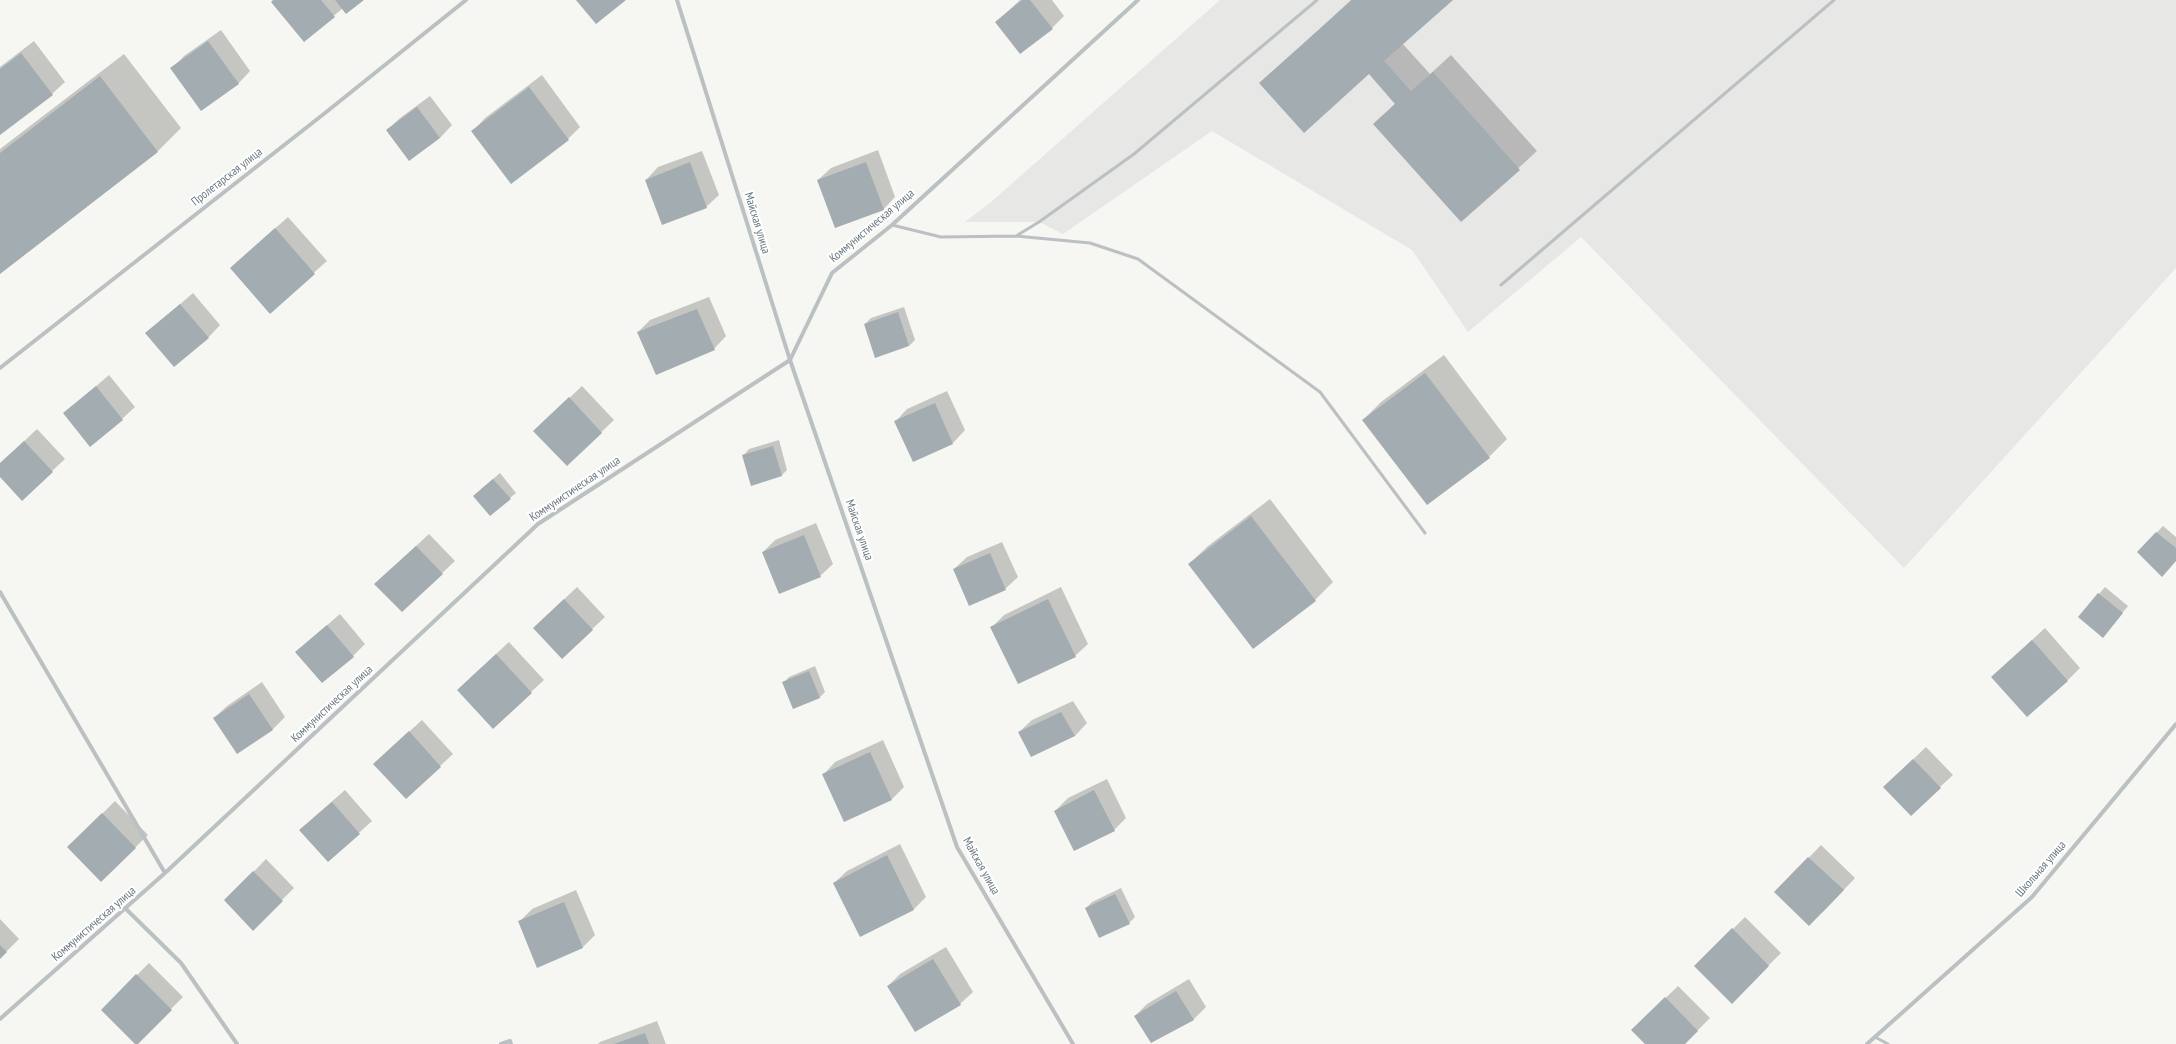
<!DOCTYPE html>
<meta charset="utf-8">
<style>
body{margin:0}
canvas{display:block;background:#f6f6f3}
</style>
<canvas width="2176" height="1044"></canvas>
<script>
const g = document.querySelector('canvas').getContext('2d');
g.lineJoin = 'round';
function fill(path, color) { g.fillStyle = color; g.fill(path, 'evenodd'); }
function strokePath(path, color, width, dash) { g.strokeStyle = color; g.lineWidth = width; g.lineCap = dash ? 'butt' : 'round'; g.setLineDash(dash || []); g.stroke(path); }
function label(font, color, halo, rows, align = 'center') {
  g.font = font + ' "PT Sans Narrow",sans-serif'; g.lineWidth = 4; g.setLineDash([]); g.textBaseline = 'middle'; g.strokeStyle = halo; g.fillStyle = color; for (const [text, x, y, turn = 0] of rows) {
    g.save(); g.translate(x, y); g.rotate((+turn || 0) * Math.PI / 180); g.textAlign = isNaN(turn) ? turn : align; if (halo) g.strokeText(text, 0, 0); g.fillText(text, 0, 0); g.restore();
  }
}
const built = new Path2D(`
 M1220,0H2176V268L1904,568L1581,237L1468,332L1412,250L1212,131L1063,234L1039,222H965L991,202Z`);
const shadow = new Path2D(`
 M274,0H362L343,8L304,41Z
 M1020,0H1052L1064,16L1052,28L996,22Z
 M1351,0H1451L1402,43L1430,74L1451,55L1537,151L1461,221L1374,124L1396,103L1369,73L1261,83Z
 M221,30L250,71L238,84L172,68L184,56Z
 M34,41L65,82L52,94L0,134V67Z
 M124,54L181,128L158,151L0,272V149Z
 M542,75L580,127L568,139L473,131L485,118Z
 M430,96L452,125L440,138L387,130L400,118Z
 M878,150L895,197L883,210L818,180L831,168Z
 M702,151L719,195L706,207L646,180L658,167Z
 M288,217L327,261L270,312L244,256Z
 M193,293L220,325L208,338L147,333Z
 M709,297L726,336L714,349L638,332L650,320Z
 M904,307L915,340L909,346L865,324L871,318Z
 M1444,355L1507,439L1489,457L1363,420L1381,402Z
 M109,375L135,407L122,419L64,414Z
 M582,386L614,420L567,465L547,419Z
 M947,391L965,430L953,443L913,461L895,422L907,409Z
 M37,429L65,459L22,499L0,476V464Z
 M779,440L787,470L781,476L743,456L749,449Z
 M500,473L516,493L510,498L480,490Z
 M1270,499L1333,582L1315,600L1189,564L1208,546Z
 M816,523L833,564L820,576L763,552L775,540Z
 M2163,526L2176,537V560L2138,552Z
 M429,534L455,561L402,611L375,584Z
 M1002,542L1018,577L1005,589L954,569L967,557Z
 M577,587L605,617L562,657L534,628Z
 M1061,587L1088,644L1075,656L992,627L1004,615Z
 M2105,587L2128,606L2108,630L2079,617Z
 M340,614L365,644L353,656L296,652Z
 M2045,628L2080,668L2067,681L1992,677Z
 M509,642L544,680L531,692L470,678Z
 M815,666L825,692L819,698L783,683L789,677Z
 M262,682L285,717L273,729L238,752L214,718L227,706Z
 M1073,701L1087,723L1075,736L1019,732L1032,720Z
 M422,720L453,754L406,798L387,752Z
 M883,740L904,787L892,799L823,775L835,762Z
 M1926,747L1953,775L1940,787L1897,775Z
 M1107,779L1126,818L1114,830L1055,811L1068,798Z
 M345,790L372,821L328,861L313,818Z
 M115,801L148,835L101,881L69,847Z
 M900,844L926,897L914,909L861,936L834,883L847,871Z
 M1821,845L1855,878L1822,913L1776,892Z
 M266,859L294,888L253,929L225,901Z
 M1121,888L1135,917L1129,923L1086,908L1092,902Z
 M576,890L595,935L583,947L538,966L519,922L532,909Z
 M1745,917L1781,953L1732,1002L1696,966Z
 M0,919L19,939L0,958Z
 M946,947L973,992L960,1004L888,986L900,974Z
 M149,963L183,997L136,1044L102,1010Z
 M1189,979L1206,1007L1194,1019L1151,1042L1135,1016L1147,1004Z
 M1678,986L1710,1018L1684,1044H1646L1645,1018Z
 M657,1021L666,1044H598L600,1042Z`);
const building = new Path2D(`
 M273,0H321L335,17L304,42L271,2Z
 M335,0H364L346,14Z
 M576,0H626L596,24Z
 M1022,0H1030L1053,29L1020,54L995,22Z
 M1352,0H1453L1384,61L1411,91L1433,72L1520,170L1461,222L1373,124L1395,104L1369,74L1304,133L1259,83Z
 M208,41L239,84L201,111L170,68Z
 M21,53L53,95L0,135V69Z
 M100,76L158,152L0,274V153Z
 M529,87L569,140L511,184L471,131Z
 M417,107L440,138L409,161L386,130Z
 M690,162L707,208L662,225L645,180Z
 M866,162L884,210L835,228L817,180Z
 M275,228L315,274L270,314L230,268Z
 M180,304L209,338L174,367L145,333Z
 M697,309L715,350L656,375L637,332Z
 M898,312L909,346L875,358L864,324Z
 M1425,373L1490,458L1427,505L1362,420Z
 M96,386L123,420L90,447L63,413Z
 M569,397L602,433L567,466L533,431Z
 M935,403L953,444L913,462L894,421Z
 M24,441L53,472L22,501L0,477V463Z
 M773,446L782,476L751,486L742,455Z
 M493,479L511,499L490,516L473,496Z
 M1251,516L1316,601L1253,649L1188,564Z
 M2156,532L2176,548V561L2162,577L2137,552Z
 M804,535L821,577L779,594L762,552Z
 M416,546L443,574L402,612L374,584Z
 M990,553L1006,590L969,606L953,569Z
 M2098,593L2123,613L2103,638L2078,617Z
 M564,599L593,630L562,659L533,628Z
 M1048,599L1076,657L1018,684L990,627Z
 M327,625L354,657L322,683L295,652Z
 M2032,640L2068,681L2027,717L1991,677Z
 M496,654L532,693L493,729L457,690Z
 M809,671L820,698L793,709L782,682Z
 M249,694L273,730L237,754L213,718Z
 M1061,712L1075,736L1031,757L1018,732Z
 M409,731L441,767L406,799L373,764Z
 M870,752L892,800L844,822L822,774Z
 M1913,759L1941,788L1911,816L1883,787Z
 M1094,790L1115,831L1074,851L1054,811Z
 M332,802L360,834L328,862L299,830Z
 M102,813L136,848L101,882L67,847Z
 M887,855L914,910L860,937L833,883Z
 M1808,857L1844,890L1809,926L1774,892Z
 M253,871L283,901L253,931L224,900Z
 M1115,894L1130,924L1099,938L1085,908Z
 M564,902L583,948L537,968L518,921Z
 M1732,928L1769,966L1732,1004L1694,966Z
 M0,945L7,952L0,959Z
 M933,959L961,1005L915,1032L887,986Z
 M136,974L172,1010L138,1044H135L101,1010Z
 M1176,991L1194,1020L1151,1043L1134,1016Z
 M1665,997L1698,1031L1685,1044H1645L1631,1030Z
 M645,1033L649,1044H614Z`);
const service = new Path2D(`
 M892,225L941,237L1016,236L1039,222L1134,154L1317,0
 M1016,236L1090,243L1138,259L1320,392L1425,533
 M1501,285L1834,0
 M1875,1037L1888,1044`);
const minor = new Path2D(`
 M677,0L790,360L957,847L1073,1044
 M0,368L325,113L466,0
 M0,592L165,873
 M126,909L181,963L237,1044
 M0,1019L165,873L538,524L790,360L832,273L892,225L1138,0
 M501,1044L510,1041L511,1044
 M1867,1044L2032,897L2176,724`);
const streetNames = [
 ["Пролетарская улица",227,177,-38],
 ["Майская улица",757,223,73],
 ["Коммунистическая улица",872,226,-40],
 ["Коммунистическая улица",575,489,-34],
 ["Майская улица",859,530,71],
 ["Коммунистическая улица",332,704,-43],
 ["Майская улица",981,866,61],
 ["Школьная улица",2041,869,-49],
 ["Коммунистическая улица",94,924,-41]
];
fill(built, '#e7e7e6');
fill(shadow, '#0003');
fill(building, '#a3acb0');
strokePath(service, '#bbc0c3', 3);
strokePath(minor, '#bbc0c3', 4);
label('12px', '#687981', '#fff', streetNames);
</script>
